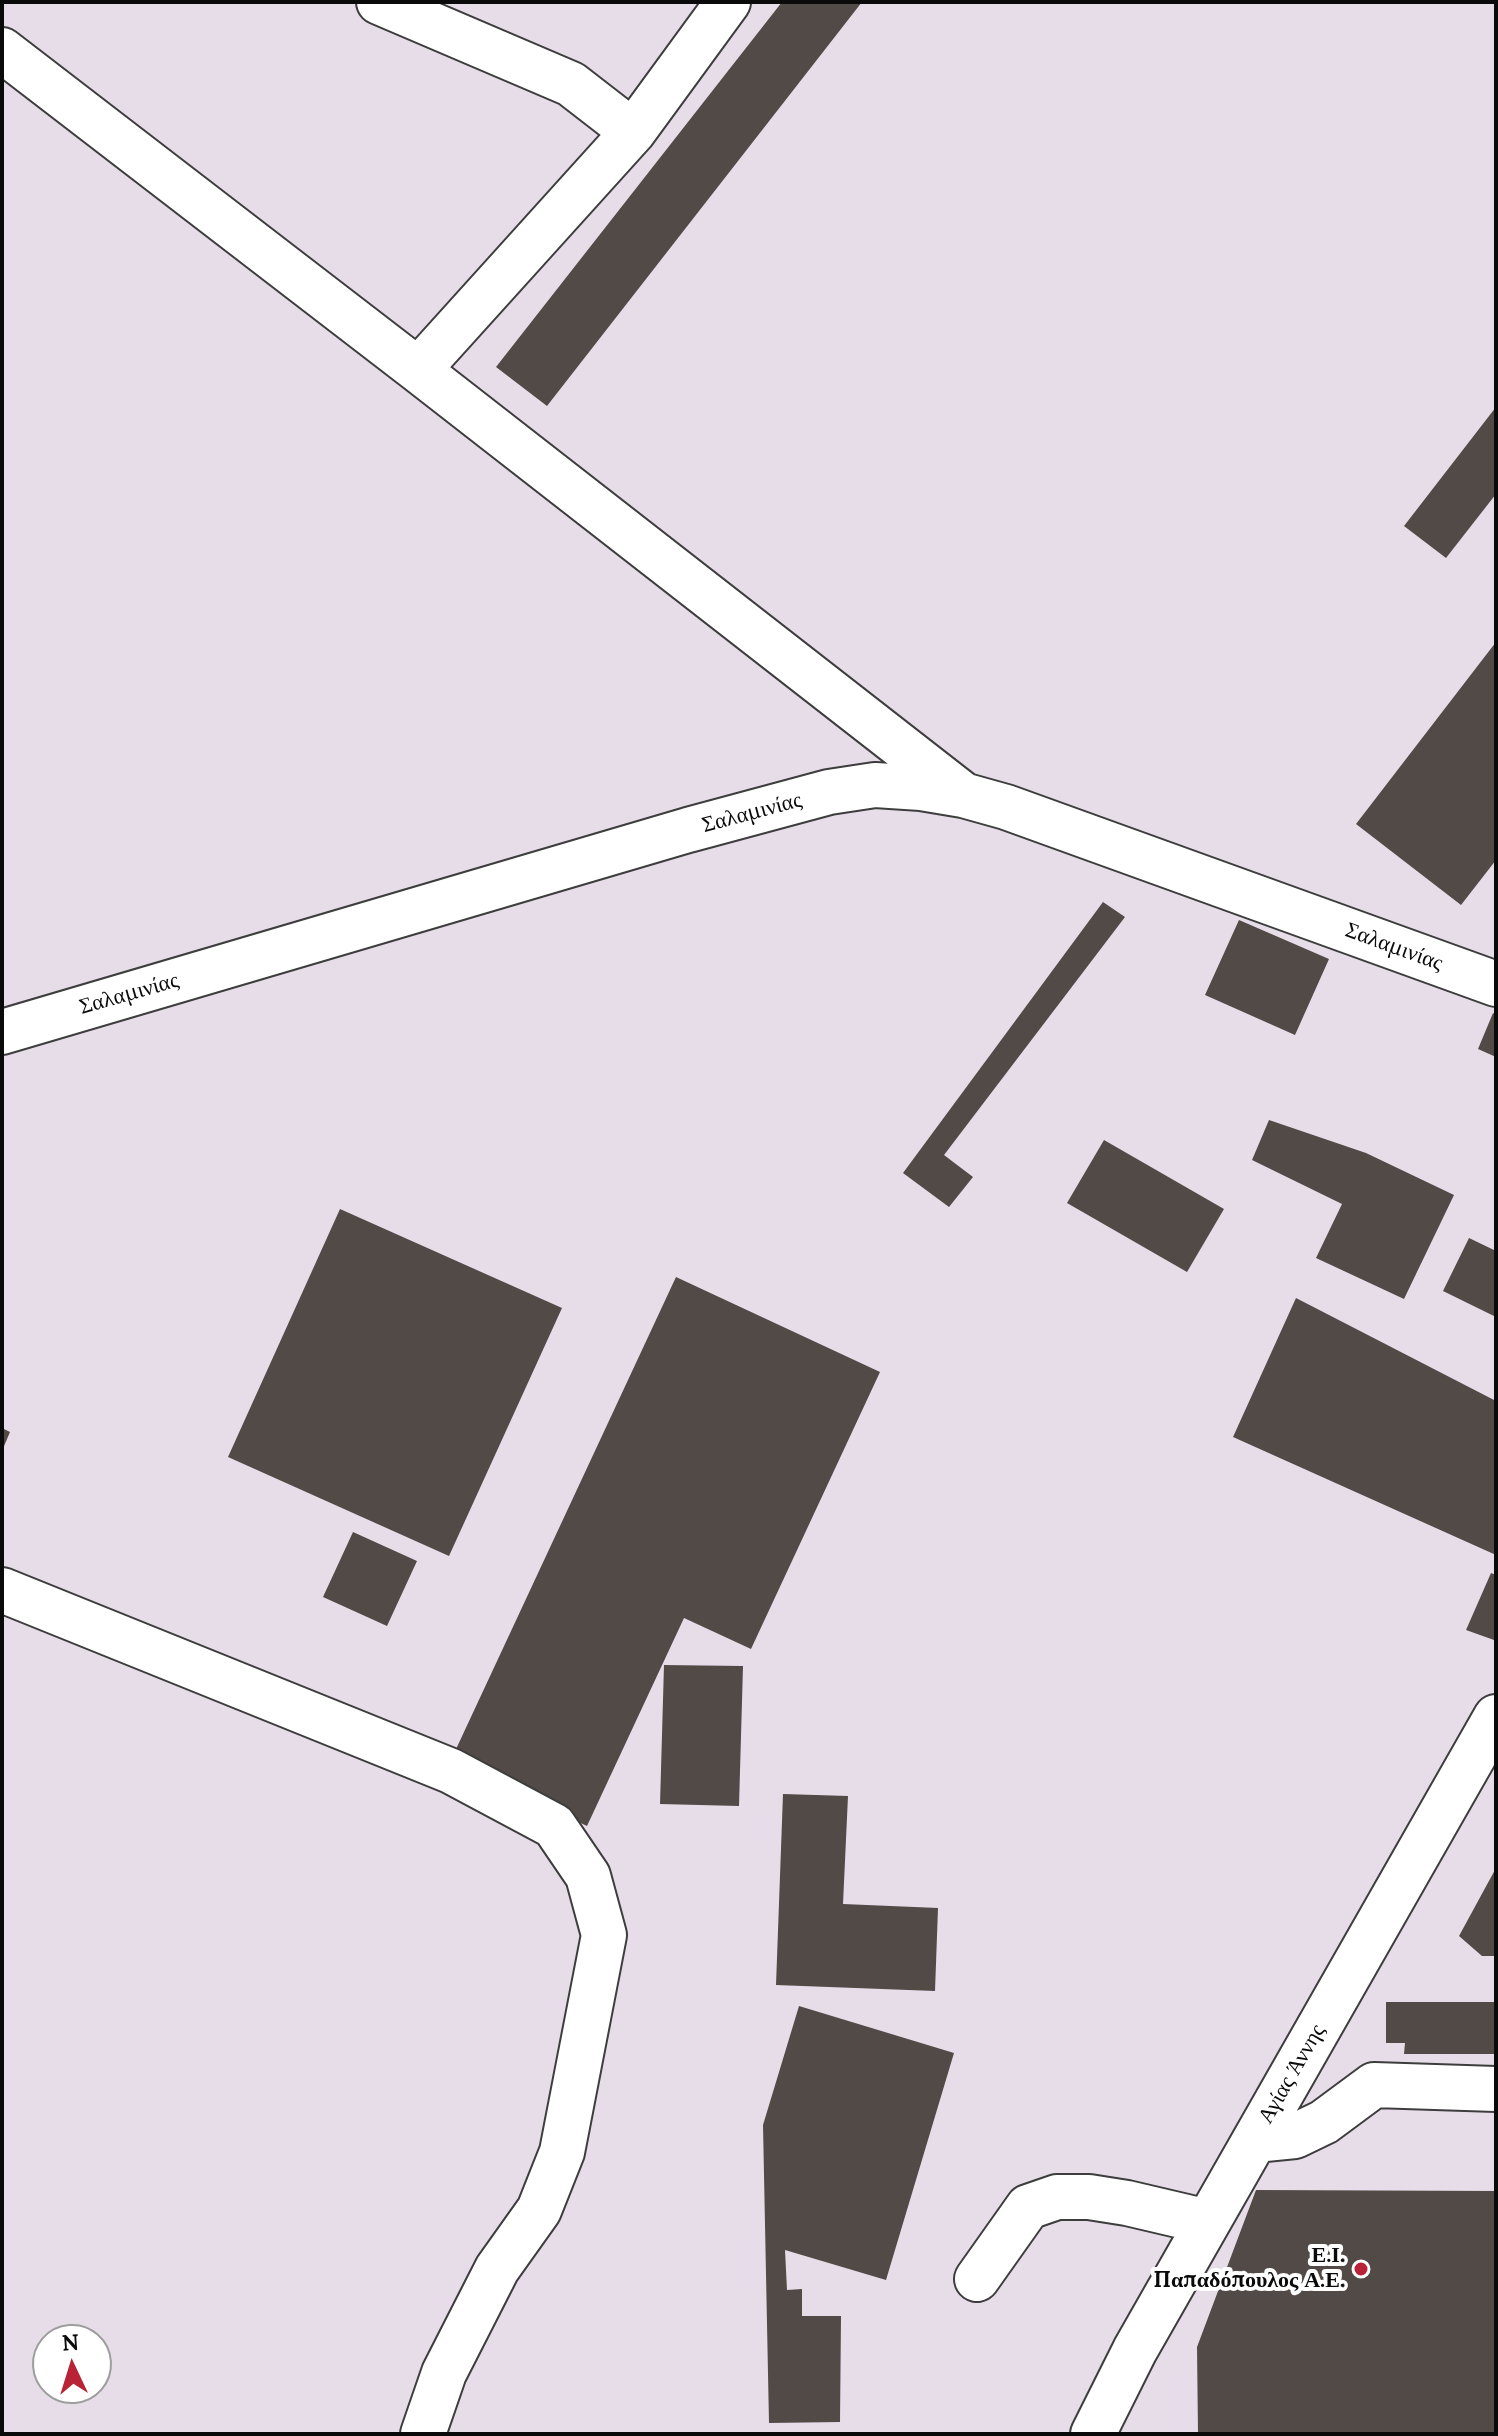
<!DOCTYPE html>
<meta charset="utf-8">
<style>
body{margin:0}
#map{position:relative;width:1498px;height:2436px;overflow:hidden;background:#fff8e6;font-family:Lora,serif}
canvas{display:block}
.frame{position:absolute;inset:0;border:4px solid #0a0a0a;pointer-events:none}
.north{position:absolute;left:32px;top:2324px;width:80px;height:80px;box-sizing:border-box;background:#fff;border:2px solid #9d9d9d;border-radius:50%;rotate:356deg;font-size:22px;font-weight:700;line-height:32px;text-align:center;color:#0a0a0a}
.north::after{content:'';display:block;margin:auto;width:28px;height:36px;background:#b82335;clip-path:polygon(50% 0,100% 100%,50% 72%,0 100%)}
</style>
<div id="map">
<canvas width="1498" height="2436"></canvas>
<div class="frame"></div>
<div class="north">N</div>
</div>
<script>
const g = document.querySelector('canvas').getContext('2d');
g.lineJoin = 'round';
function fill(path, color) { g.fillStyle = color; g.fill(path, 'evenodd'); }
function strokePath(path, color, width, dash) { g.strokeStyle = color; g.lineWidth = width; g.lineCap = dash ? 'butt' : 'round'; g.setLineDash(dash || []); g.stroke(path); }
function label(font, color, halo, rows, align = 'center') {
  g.font = font + ' Lora,serif'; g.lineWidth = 8; g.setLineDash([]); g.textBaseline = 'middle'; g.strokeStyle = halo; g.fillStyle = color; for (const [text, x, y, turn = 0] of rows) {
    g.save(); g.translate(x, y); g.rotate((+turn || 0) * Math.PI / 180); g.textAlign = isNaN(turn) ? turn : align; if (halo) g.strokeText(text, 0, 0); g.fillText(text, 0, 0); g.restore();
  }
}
const industrial = new Path2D(`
 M2,2H1496V2434H2ZM48,2340H96V2388H48Z`);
const building = new Path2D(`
 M782,2H862L547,406L496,367Z
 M1496,407V494L1446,558L1404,526Z
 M1496,642V860L1461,905L1356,824Z
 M1103,902L1125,917L944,1155L973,1177L949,1207L903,1173Z
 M1239,920L1329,959L1295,1035L1205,995Z
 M1493,1013L1496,1015V1057L1478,1049Z
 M1269,1120L1366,1153L1454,1195L1404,1299L1316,1258L1342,1204L1252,1160Z
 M1104,1140L1224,1209L1187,1272L1067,1203Z
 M340,1209L562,1308L449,1556L228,1457Z
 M1469,1238L1496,1251V1317L1443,1291Z
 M676,1277L880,1372L751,1649L684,1618L587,1826L450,1762Z
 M1296,1298L1496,1401V1555L1233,1437Z
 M2,1428L10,1432L2,1451Z
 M353,1532L417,1561L387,1626L323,1597Z
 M1491,1573L1496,1575V1635L1494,1640L1466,1630Z
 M664,1665L743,1666L739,1806L660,1804Z
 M783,1794L848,1796L843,1904L938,1908L935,1991L776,1985Z
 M1496,1868V1956H1482L1459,1936Z
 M1386,2002H1496V2054H1404L1405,2043H1386Z
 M799,2006L954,2053L886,2280L785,2250L787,2290L802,2289V2316H841L840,2422L769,2423L763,2125Z
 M1256,2190L1496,2191V2434H1198L1197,2347Z`);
const minor = new Path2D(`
 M379,2L571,84L633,132
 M2,50L418,370L961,793
 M418,370L633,132L728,2
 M2,1032L688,830L829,792L875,785L921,788L963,795L1006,807L1496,984
 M2,1590L451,1771L554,1826L588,1876L604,1935L562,2152L539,2210L497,2269L444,2373L423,2434
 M1255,2140L1295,2136L1324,2122L1374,2085L1496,2089
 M977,2279L1028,2207L1057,2197H1089L1127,2203L1208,2222
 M1093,2434L1135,2350L1496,1717`);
const markers = [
 [1361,2269,8,"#b82335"]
];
const streetNames = [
 ["Σαλαμινίας",752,813,-15],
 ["Σαλαμινίας",1394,947,20],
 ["Σαλαμινίας",129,994,-16],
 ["Αγίας Άννης",1292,2074,-60]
];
const poiNames = [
 ["Ε.Ι.",1345,2256],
 ["Παπαδόπουλος Α.Ε.",1345,2281]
];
fill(industrial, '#e7dde9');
fill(building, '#524a46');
strokePath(minor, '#3d3d3d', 48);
strokePath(minor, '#fff', 44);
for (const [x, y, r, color] of markers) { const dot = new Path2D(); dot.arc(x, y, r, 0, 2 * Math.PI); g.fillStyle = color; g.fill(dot); strokePath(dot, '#fff', 3); }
label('22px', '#0a0a0a', '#fff', streetNames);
label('bold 22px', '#0a0a0a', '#fff', poiNames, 'right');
</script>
